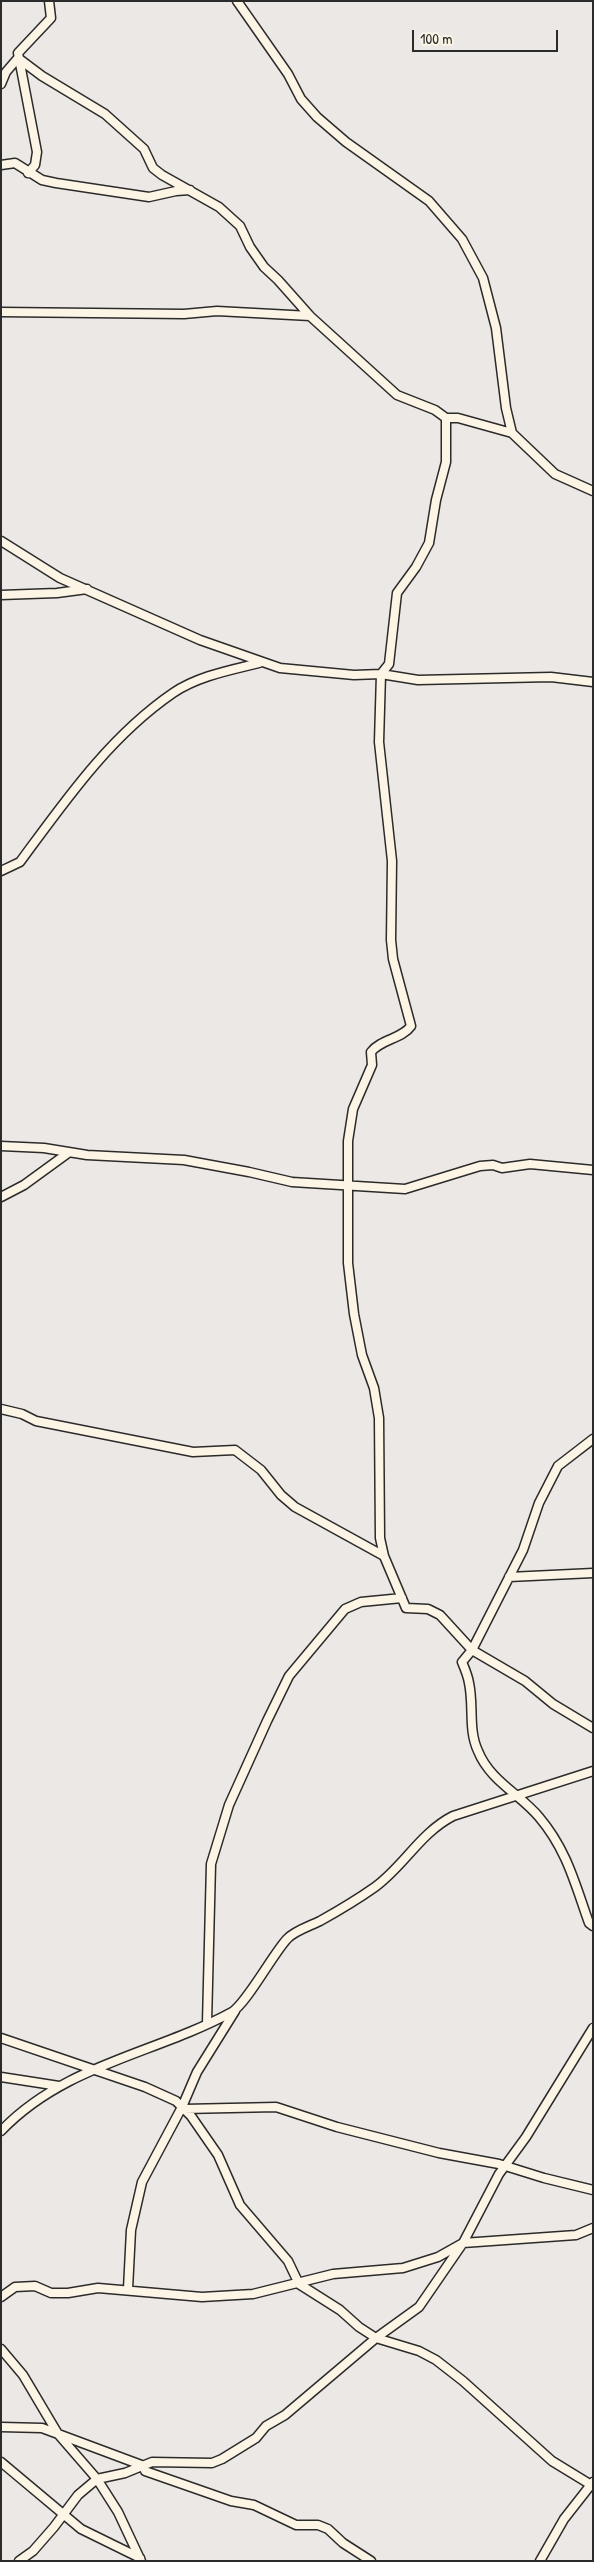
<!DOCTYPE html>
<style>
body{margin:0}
#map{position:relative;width:594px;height:2562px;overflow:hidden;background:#ece8e5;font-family:"Patrick Hand",sans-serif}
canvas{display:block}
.frame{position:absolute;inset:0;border:2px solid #2b2b2b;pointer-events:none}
.scale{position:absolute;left:412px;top:30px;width:146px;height:22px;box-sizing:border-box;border:2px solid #2b2b2b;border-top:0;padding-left:6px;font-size:15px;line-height:18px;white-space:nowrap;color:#2b2b2b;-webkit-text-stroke:4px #fcf5e5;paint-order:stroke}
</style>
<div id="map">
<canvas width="594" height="2562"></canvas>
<div class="frame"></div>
<div class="scale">100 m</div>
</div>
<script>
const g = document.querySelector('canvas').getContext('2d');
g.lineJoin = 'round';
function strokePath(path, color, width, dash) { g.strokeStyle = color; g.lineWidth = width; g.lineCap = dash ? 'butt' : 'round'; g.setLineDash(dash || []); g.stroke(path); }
const street = new Path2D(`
 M237,1L288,74L301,99L317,117L346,142L429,201L462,239L483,278L496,328L506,408L512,433L555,474L593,491
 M18,58L42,76L105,114L144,149L153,168L162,175L219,207L240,226L250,247L264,267L278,280L310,316L397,395L435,410L446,418H458L512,433
 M1,84L6,72L18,58
 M1,165L15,163L42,180L56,183L149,197L176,191L190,190
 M28,173L35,165L37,152L18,53L51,18L49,1
 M1,312L184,314L217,311L310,316
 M446,418V462L436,500L429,543L416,567L397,593L389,664L381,674L379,742L392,861L391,940L393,959L411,1026C402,1039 381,1039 371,1052L372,1065L353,1109L348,1141V1263L354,1314L362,1355L374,1388L379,1418L380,1538L384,1556L406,1608L428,1609L440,1615L472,1650L525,1681L553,1704L593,1728
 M1,541L60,578L200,640L280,668L354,675L381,674L418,680L551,677L593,682
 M1,595L57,593L87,589
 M1,871L20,862C65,801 109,737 173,693C198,676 231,670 259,663
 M1,1146L44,1148L87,1155L184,1160L249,1172L292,1182L405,1189L480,1166L493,1165L502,1168L530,1164L593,1170
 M1,1197L24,1185L68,1153
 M1,1409L22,1414L36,1421L193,1452L235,1450L261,1470L281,1495L295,1507L384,1556
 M593,1439L558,1466L539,1503L523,1550L472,1650L462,1662C465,1669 468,1676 469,1683C474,1706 468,1730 478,1751C490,1781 520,1794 539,1817C567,1850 575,1884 589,1923L593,1926
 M509,1577L593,1573
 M207,2023L211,1864L229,1805L267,1721L289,1676L345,1609L361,1602L402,1598
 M1,2038L145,2087L176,2101L191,2116L218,2155L240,2205L288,2261L299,2284L340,2310L359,2327L376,2338L419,2351L436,2360L463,2381L552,2461L593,2486
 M1,2077L59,2086
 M184,2109L276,2107L337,2127L439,2153L499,2164L544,2178L593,2190
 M1,2131C65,2064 155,2054 232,2012C246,2004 273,1954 287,1939C294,1931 310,1926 320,1921C338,1911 358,1899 375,1887C404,1866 420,1833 453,1816L593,1771
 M128,2289L131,2230L142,2182L182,2107L197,2072L235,2011
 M1,2297L15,2287L35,2286L51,2293H68L98,2288L202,2297L253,2294L333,2274L403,2268L438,2257L463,2243L576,2235L593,2228
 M1,2349L23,2375L58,2434L97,2479L118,2512L141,2561
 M1,2427L42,2428L144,2466L145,2471L231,2501L254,2505L296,2525H318L328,2529L343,2543L371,2561
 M1,2462L81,2529L140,2558
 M19,2561L33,2551L54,2527L78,2495L97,2479L125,2473L152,2462L212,2463L222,2459L256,2438L266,2426L285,2415L376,2338L419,2307L463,2243L499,2174L526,2137L593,2028
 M540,2561L564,2519L593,2482`);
strokePath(street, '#2b2b2b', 11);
strokePath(street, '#fcf5e5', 8);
</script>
